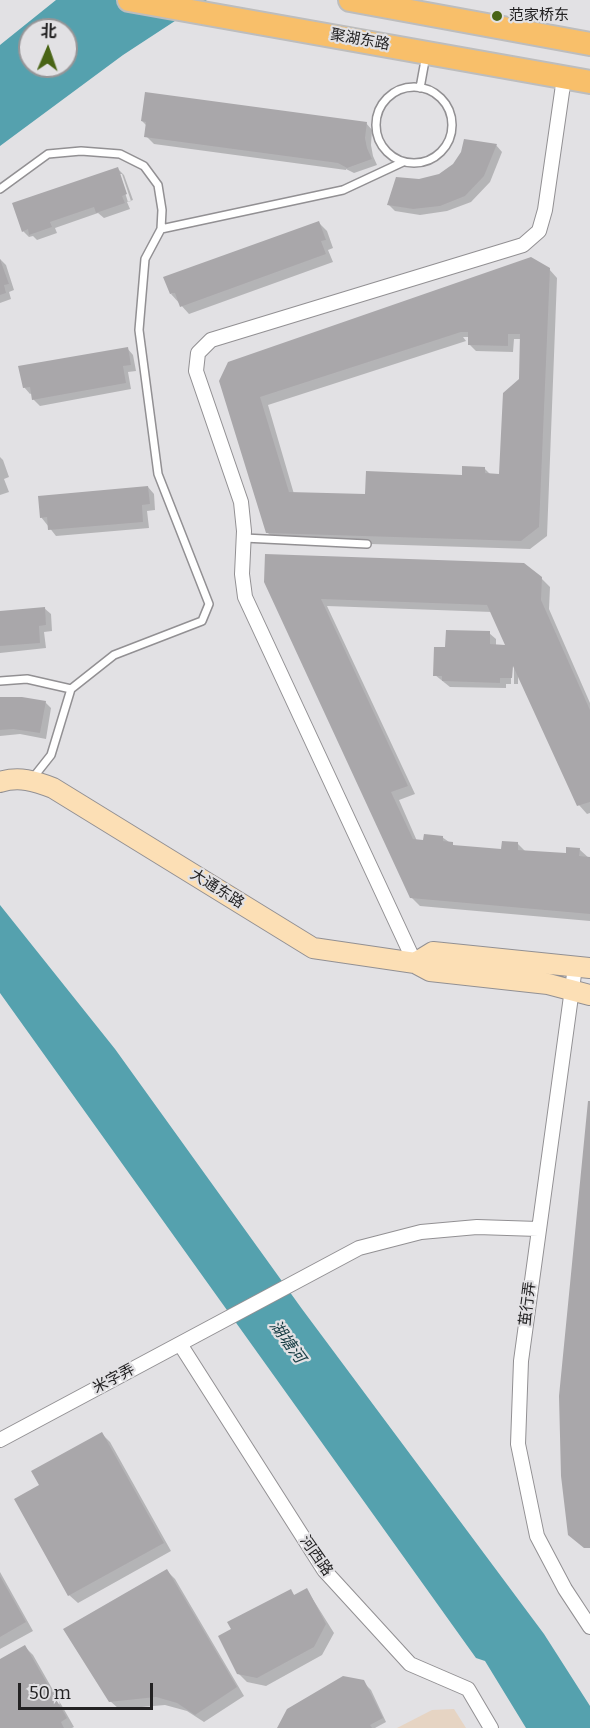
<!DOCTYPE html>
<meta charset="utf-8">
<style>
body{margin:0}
#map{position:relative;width:590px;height:1728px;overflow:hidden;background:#e2e1e4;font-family:Bitter,"Noto Sans SC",serif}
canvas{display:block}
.north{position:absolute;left:18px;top:18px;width:60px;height:60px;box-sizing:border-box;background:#e2e1e4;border:2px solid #969597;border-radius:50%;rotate:2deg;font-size:16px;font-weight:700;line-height:24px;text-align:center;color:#232223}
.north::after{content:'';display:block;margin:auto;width:21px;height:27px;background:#496415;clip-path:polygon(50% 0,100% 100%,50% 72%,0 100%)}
.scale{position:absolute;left:18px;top:1683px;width:135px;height:27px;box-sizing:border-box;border:3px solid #232223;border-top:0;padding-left:8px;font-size:18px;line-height:21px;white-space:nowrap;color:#232223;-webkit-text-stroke:4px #e2e1e4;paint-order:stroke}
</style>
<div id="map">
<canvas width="590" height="1728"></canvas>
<div class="north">北</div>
<div class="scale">50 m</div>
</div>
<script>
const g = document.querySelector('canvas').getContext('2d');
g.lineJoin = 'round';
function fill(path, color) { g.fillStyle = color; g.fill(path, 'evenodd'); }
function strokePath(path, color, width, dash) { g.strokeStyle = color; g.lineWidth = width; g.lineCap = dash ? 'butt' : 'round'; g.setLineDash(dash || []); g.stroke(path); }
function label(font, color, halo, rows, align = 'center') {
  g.font = font + ' Bitter,"Noto Sans SC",serif'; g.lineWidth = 4.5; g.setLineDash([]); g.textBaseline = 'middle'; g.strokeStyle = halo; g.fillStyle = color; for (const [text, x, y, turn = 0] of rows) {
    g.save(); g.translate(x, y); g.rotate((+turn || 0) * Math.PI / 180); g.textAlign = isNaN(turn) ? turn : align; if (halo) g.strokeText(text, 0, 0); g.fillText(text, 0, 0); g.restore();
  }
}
const education = new Path2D(`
 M454,1709L466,1728H397L432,1710Z`);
const water = new Path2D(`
 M56,0H207L123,55L0,146V45ZM30,30H66V66H30Z
 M0,905L115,1049L302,1309L544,1634L590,1706V1728H526L485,1661L476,1658L0,993Z`);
const shadow = new Path2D(`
 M142,121L366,123L372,130L371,145L373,156L377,165L354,173L346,169V170L154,144L146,136L147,126Z
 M496,145L502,152L490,182L471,202L447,211L420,215L395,211L389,205L419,181L439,176L455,165L463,153Z
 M118,169L124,175L133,200L127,202L130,209L104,218L98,213L55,228L57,233L37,240L33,236L29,237L23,231ZM119,174H122L131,201L128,202Z
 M319,223L327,231L333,248L328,250L333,262L189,314L171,294Z
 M0,259L6,265L14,290L9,292L11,299L0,303Z
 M549,269L557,278L547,536L530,549L276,541L267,532L220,381ZM463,337H470V345L476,351L513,352L514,339H521L520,380L500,476L491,475L484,468L464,476L366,496L294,494L268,405L466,341Z
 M127,348L133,355L136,371L128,372L131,389L40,406L33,399L32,393L30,394L24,387Z
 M0,457L3,460L9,477L4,479L9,492L0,495Z
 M148,487L154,494L155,510L147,511L149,528L56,536L41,517Z
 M541,578L550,587L549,609L590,703V813L587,814L579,805L518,674V684H514V652L511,649V684H506V688L450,687L435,675L447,648L489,633L496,639V646H507L492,612L327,606L415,794L399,800L417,841L442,837L456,847L503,851L518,844L526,852L567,855L579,849L590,859V921L420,906L411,897L265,582Z
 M44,608L51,614L52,631L44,632L46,648L0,653V612Z
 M0,699L45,702L51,708L46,739L20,734L0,736Z
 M101,1433L110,1442L171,1551L78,1603L69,1595L41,1485Z
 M167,1571L175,1579L244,1696L204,1722L187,1711L165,1705L119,1709L110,1701Z
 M0,1572L33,1631L0,1649Z
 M307,1590L334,1633L322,1655L266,1686L247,1682L238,1673L290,1591L295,1596Z
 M25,1647L33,1655L74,1727L72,1728H0V1661Z
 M363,1682L371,1690L386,1722L375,1728H278Z`);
const building = new Path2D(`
 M145,92L367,122L365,138L367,148L372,159L347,168L338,163L144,137L146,122L141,121Z
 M464,139L497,144L484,176L465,196L440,206L413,209L387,205L396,177L419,179L439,174L453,164L461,152Z
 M118,167L127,194L122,196L125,203L96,213L94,207L50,222L52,227L29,235L28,229L22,232L12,203Z
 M319,221L326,240L321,241L326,254L180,307L175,293L170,294L163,277Z
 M531,257L550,268L539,527L521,541L266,533L219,381L228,362ZM461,332H468V345L508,346V334H520L519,379L503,393L499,474L485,473V467L462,466V475L366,471L365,494L289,492L260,397Z
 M0,259L9,284L4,285L6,293L0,295Z
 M128,347L131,365L123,366L126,383L32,400L30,387L23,388L18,366Z
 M148,486L150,504L142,505L143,522L48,530L47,517L40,518L38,496Z
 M265,554L524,563L542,577L541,600L590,710V802L577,806L513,666L512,678H500V683L442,681V676H433L434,647H445L446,630L490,631V644L505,645L487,605L321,599L408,786L391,792L413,839L423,840L424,834L443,836V841L453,842V845L501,849L502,841L518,842V850L566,853V847L580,848L579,856L590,857V914L410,898L264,582Z
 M45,607L46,625L39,626L40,643L0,646V611Z
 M0,697H22L46,701L40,733L13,729L0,730Z
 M588,1101H590V1548H584L568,1535L561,1476L559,1396Z
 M102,1432L164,1543L68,1596L14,1499L39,1485L31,1471Z
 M167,1569L237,1687L195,1715L177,1703L156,1697L109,1702L63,1629Z
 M0,1576L26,1622L0,1637Z
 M307,1588L326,1624L314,1647L257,1678L237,1674L218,1636L231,1629L227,1622L291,1589L294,1595Z
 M25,1645L67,1718L61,1722L64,1728H0V1659Z
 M343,1676L364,1680L383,1718L370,1725L372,1728H277L287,1709Z`);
const lane = new Path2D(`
 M376 125a38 38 0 1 1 76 0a38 38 0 1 1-76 0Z
 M420,88L426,55
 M0,189L48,154L81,151L120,154L144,166L158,185L162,210L161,229
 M244,538L367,544
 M0,681L27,679L71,689
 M32,779L51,755L71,689L114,655L202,621L209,604L158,474L139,330L145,259L161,229L343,190L403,162`);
const street = new Path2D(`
 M415,963L245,597L242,574L244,531L241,502L196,371L198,353L211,340L523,245L539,231L545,210L564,78
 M575,967L521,1361L518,1444L537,1536L565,1589L590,1627
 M180,1344L324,1570L410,1664L468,1689L491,1728
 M0,1440L359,1248L421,1232L477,1227L538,1229`);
const secondary = new Path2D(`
 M0,782C19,776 35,781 53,788L313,948L415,963L430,971L548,984L590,995
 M415,963L433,952L590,968`);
const primary = new Path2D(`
 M129,0L590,82
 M350,0L590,44`);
const markers = [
 [497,16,6,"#496415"]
];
const poiNames = [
 ["范家桥东",509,16]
];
const streetNames = [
 ["聚湖东路",360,40,10],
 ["大通东路",217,889,32],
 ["茧行弄",528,1304,-83],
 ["米字弄",114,1379,-28],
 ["河西路",316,1556,55]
];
const waterNames = [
 ["湖塘河",287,1342,54]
];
fill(education, '#e6d4c3');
fill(water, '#55a1ae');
fill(shadow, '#0003');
fill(building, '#a9a7aa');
strokePath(lane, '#929093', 10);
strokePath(street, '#929093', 16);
strokePath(secondary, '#929093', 22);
strokePath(primary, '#bdbdbd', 26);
strokePath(lane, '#fff', 7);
strokePath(street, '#fff', 14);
strokePath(secondary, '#fcdfb5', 20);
strokePath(primary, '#f8bf6a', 22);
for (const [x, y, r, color] of markers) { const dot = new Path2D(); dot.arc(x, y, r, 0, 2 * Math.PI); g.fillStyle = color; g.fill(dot); strokePath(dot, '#e2e1e4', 2); }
label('15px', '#232223', '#e2e1e4', poiNames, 'left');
label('15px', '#232223', '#e2e1e4', streetNames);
label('italic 16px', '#153a41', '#e2e1e4', waterNames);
</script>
